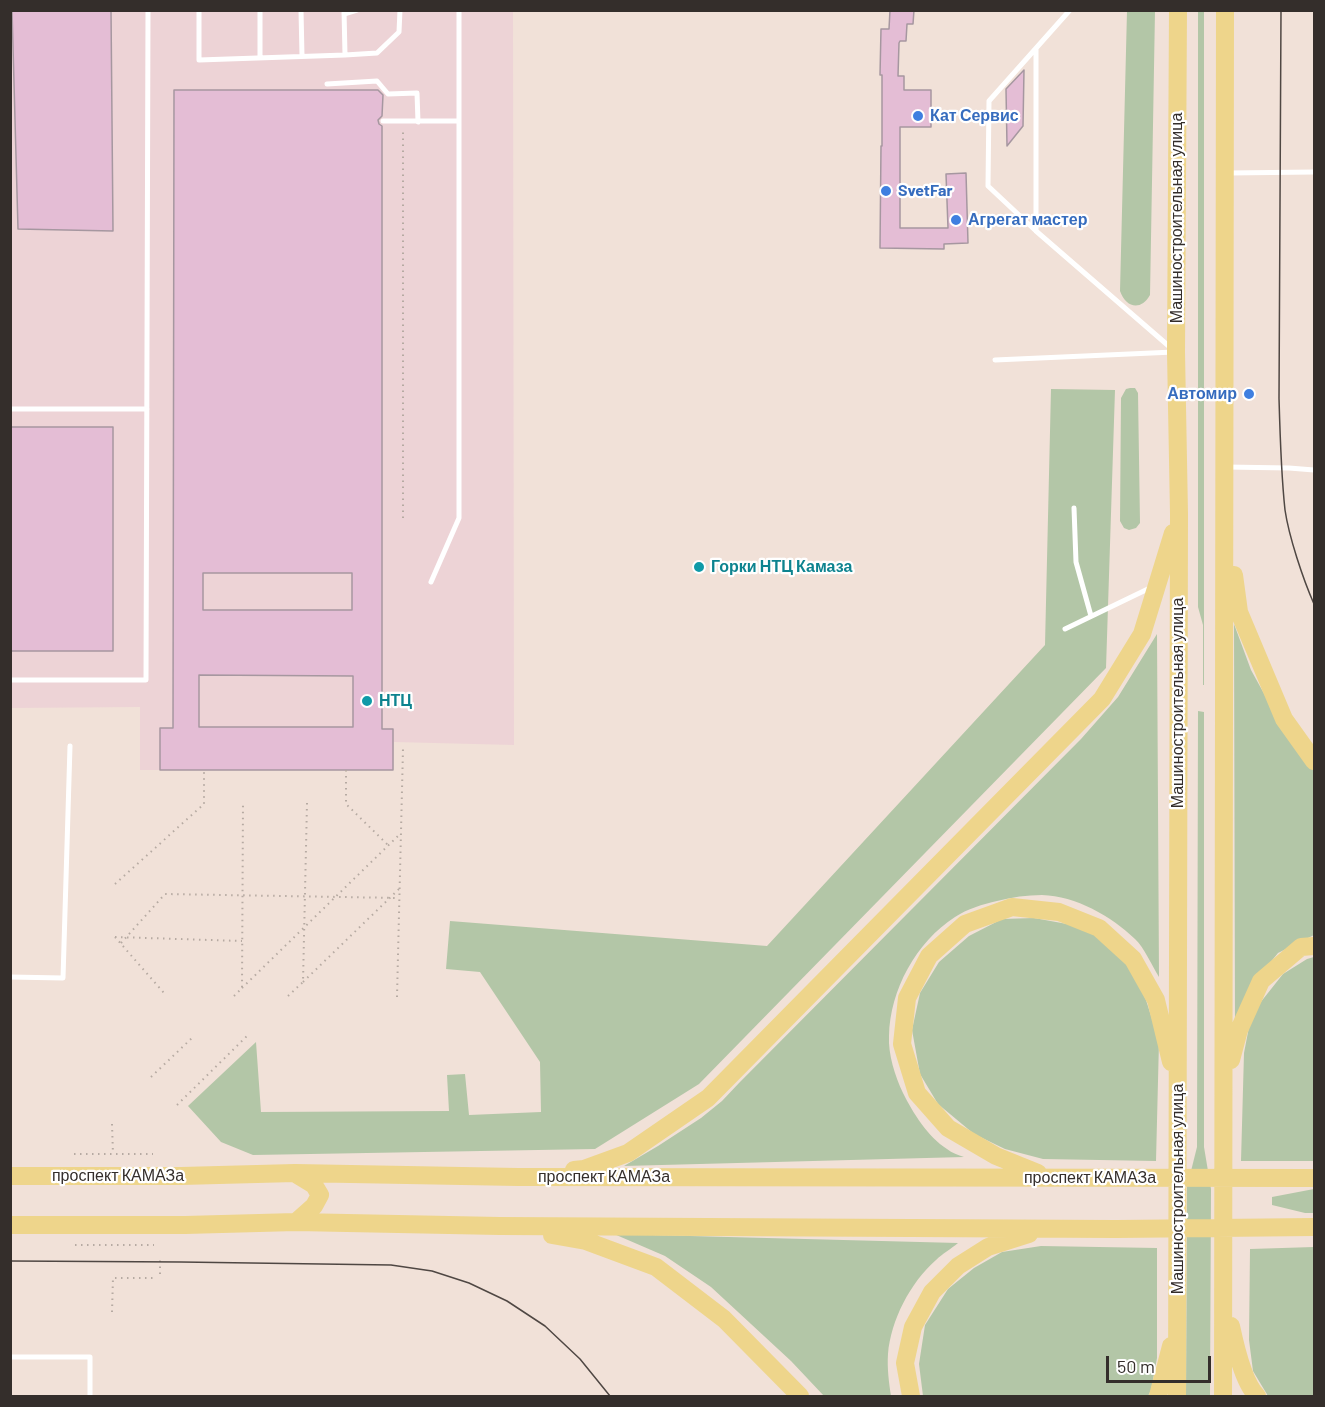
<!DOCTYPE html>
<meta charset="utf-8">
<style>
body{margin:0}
#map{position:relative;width:1325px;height:1407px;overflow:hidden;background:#f1e1d8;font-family:Barlow,sans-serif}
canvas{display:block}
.frame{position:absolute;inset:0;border:12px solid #342e2b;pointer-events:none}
.scale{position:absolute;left:1106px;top:1356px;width:105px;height:27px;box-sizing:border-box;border:3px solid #342e2b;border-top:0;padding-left:8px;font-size:18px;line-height:21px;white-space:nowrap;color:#342e2b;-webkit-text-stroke:4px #fff;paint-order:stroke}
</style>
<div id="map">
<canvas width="1325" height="1407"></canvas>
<div class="frame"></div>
<div class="scale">50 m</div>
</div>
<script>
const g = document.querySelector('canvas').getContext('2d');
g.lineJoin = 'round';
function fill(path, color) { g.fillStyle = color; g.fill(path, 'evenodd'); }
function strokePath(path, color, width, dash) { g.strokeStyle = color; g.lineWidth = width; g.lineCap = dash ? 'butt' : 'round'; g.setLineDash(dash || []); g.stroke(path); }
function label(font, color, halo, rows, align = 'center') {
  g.font = font + ' Barlow,sans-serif'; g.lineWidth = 4.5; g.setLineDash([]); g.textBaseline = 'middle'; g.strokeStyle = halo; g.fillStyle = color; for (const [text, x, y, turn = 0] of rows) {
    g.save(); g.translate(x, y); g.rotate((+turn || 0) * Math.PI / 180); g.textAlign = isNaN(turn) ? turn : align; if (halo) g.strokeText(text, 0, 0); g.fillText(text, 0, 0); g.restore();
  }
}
const industrial = new Path2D(`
 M10,11H513L514,745L394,742L393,770H140V707L11,708Z`);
const green = new Path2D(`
 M1204,10V685H1203V625L1198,607V11Z
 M1127,11H1155L1150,295C1141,311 1126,308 1120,291Z
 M1130,388H1135L1138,393L1140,523L1136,528L1129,530L1124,528L1120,521L1121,398L1126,389Z
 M1051,389L1115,390L1106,668L699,1084L595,1149L253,1155L221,1142L188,1106L256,1042L261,1112L449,1111L447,1075L465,1074L469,1115L541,1112L540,1062L480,972L446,969L450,921L767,946L1045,645Z
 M1234,624L1251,670L1278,719L1314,770V935L1278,953L1257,979L1235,1024Z
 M1157,634L1159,977C1152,966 1144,947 1135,939C1111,916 1076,896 1042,895C1027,895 1012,897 997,901C983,904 967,909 955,917C916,942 890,990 889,1036C888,1054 895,1076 903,1093C913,1113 928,1137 947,1149C952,1153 958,1155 964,1157L624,1166L658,1146L701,1118L722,1101L739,1083L1081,739L1118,697Z
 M1198,711L1204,712V1147L1211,1189L1210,1396H1186L1187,1187L1197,1147Z
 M1034,918L1078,926L1110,943L1132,969L1146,1000L1159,1041L1156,1161L1043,1159L1005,1149L974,1134L938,1104L920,1074L912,1030L920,993L939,962L969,936L1002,919Z
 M1314,957V1161H1241L1244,1053L1249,1027L1260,1003L1283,974L1307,959Z
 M1314,1189V1213H1305L1272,1205V1197Z
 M614,1234L958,1243C951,1249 942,1254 936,1260C910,1283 891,1320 888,1354C887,1368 889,1383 891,1396H824L791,1361L711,1287L665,1256Z
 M1041,1246L1157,1248V1358L1151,1390L1148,1396H923L919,1364L925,1325L948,1289L974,1268L1002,1252Z
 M1314,1247V1396H1268L1253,1371L1249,1340L1250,1249Z`);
const building = new Path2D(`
 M12,10H111L113,231L18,229Z
 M890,10H914L913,24H907L906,41H900L899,43L898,76H904V90H931V127H900V228H948L946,174L966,173L968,243L944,244V249L880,248L881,146H882V75H880L881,29H889Z
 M1024,70L1023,126L1007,146L1006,89Z
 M174,90H378L383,95L382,116L378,120L379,124L382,126V729H393V770H160V728H173ZM203,573H352V610H203ZM199,675L353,676V727H199Z
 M10,427H113V651H10Z`);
const path = new Path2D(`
 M403,518V131
 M346,770V804L388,845
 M115,884L204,804V770
 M115,937L242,941
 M115,937L164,993
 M121,943L165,894L399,898
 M303,982L399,889
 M242,988L401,833
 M234,996L242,988L243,803
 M288,996L303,982L307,803
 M397,997L403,749
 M151,1077L193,1037
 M177,1105L247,1036
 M112,1124L113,1154
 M74,1154H153
 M75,1245H154
 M160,1274V1258
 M112,1312L113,1278H154`);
const lane = new Path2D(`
 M199,10V60L345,55L344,10
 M301,10L302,56
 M1070,10L989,101L988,186L1036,231L1171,348
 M344,14L357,10
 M345,55L377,53L399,32L400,10
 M260,58V10
 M327,84L377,81L388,94L417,93L418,122
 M383,121H459
 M1229,173L1314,172
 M1036,231V49
 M995,360L1174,352
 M10,409H147
 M1226,467L1289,468L1314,470
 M1074,508L1076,562L1091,616
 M431,582L459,518V10
 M1065,629L1152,587
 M10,680H146L148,10
 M10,977L63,978L70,746
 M10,1357H90V1396`);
const primary = new Path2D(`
 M1234,575L1239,612L1284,719L1314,761
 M1231,1060L1239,1030L1261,981L1301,947L1314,946
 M574,1170L584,1169L628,1153L708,1098L1102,699L1142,634L1173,533
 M1038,1173L996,1156L948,1128L917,1093L902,1044L907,998L929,956L965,924L1012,907L1059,912L1099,928L1133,959L1156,1000L1171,1062
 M10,1176H181L295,1173L518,1177L1314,1178
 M296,1222L314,1206L320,1195L314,1185L296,1174
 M10,1225H185L296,1222L500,1226L1116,1229L1314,1227
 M552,1235L586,1241L656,1267L724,1319L800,1396
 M1231,1326C1235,1345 1243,1382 1257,1396
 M911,1396L905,1363L913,1327L932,1292L958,1266L988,1247L1029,1234
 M1158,1396L1171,1346
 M1177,1396L1179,514L1176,352L1178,10
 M1223,1396L1225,10`);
const tram = new Path2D(`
 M1281,10L1279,398C1280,435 1281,473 1285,510C1289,537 1303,579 1314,604
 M10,1261L181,1262L391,1265L432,1271L469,1283L507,1301L545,1326L580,1359L610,1396`);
const markers = [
 [918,116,6,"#3f7fe0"],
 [886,191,6,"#3f7fe0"],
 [956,220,6,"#3f7fe0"],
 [1249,394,6,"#3f7fe0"],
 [699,567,6,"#0f9aa8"],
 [367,701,6,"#0f9aa8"]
];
const shopNames = [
 ["Кат Сервис",930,116],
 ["SvetFar",898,191],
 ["Агрегат мастер",968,220],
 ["Автомир",1237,394,"right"]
];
const streetNames = [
 ["Машиностроительная улица",1177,218,-90],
 ["Машиностроительная улица",1178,703,-90],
 ["проспект КАМАЗа",118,1176],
 ["проспект КАМАЗа",604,1177],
 ["проспект КАМАЗа",1090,1178],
 ["Машиностроительная улица",1178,1189,-90]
];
const cultureNames = [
 ["Горки НТЦ Камаза",711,567],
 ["НТЦ",379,701]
];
fill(industrial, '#edd3d6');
fill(green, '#b3c6a7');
fill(building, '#e4bdd5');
strokePath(building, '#a697a0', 1.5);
strokePath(path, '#b6aaa2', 2, [1.5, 4.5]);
strokePath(lane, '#fff', 5);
strokePath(primary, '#eed58b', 18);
strokePath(tram, '#4f4743', 1.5);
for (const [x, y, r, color] of markers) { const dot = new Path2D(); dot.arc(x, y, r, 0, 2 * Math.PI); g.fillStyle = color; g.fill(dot); strokePath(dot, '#fff', 2); }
label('bold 16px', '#366cbe', '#fff', shopNames, 'left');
label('16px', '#342e2b', '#fff', streetNames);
label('bold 16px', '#0d838f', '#fff', cultureNames, 'left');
</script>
